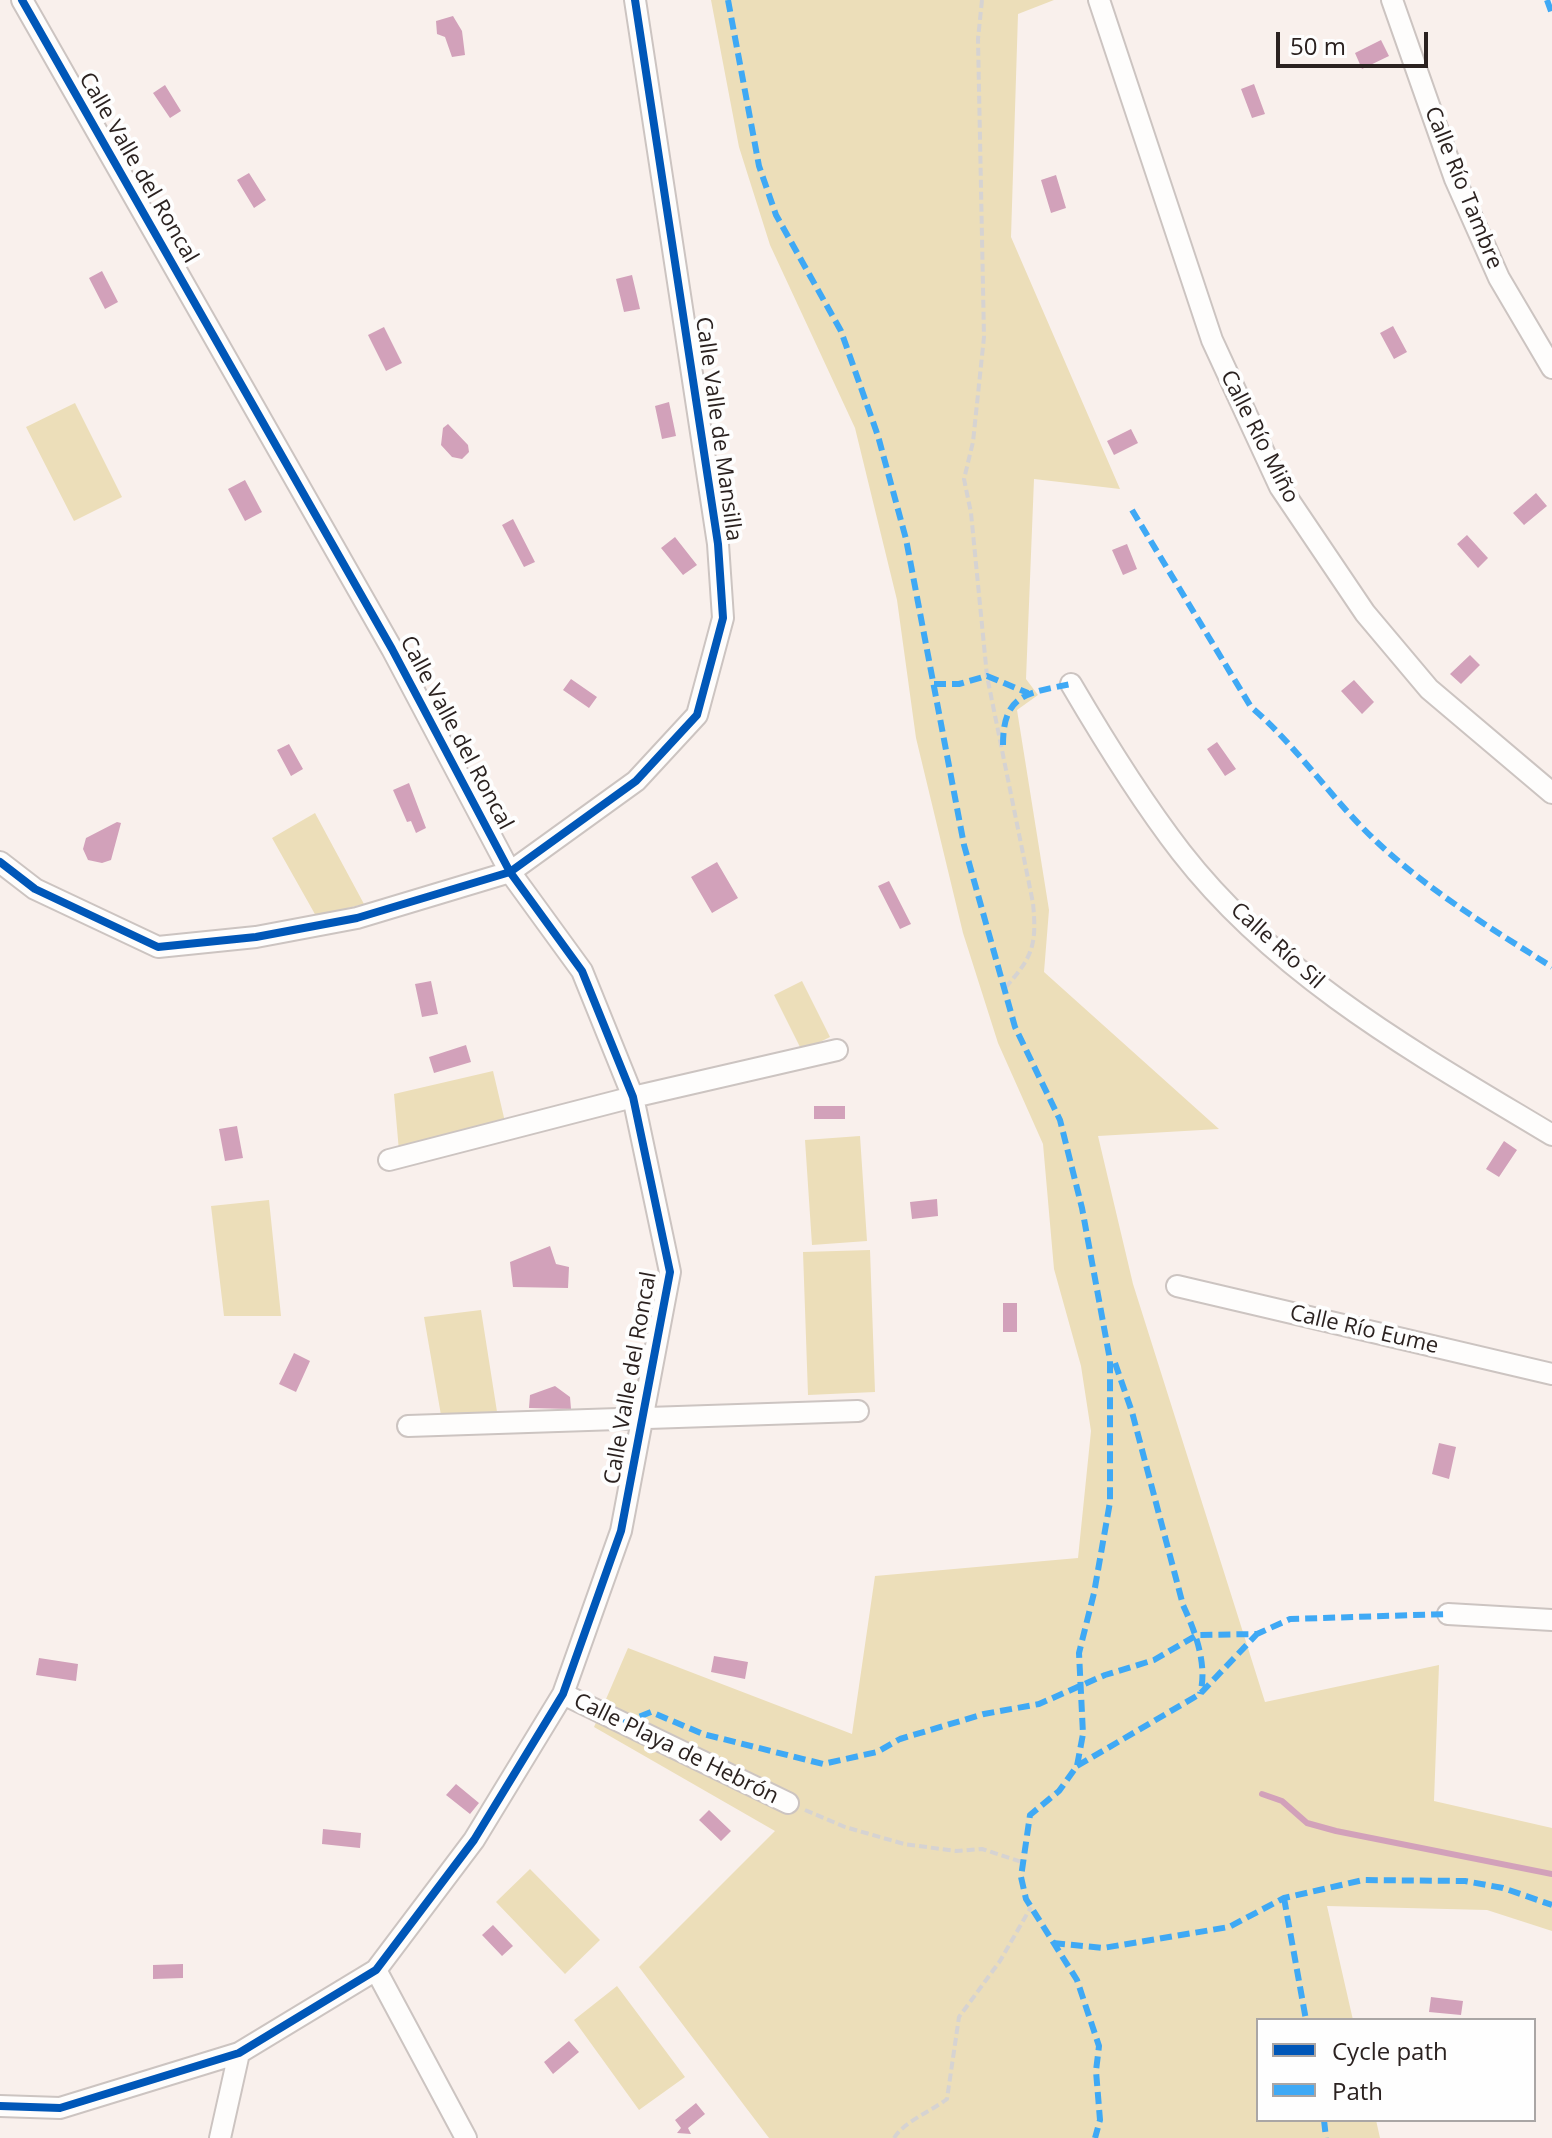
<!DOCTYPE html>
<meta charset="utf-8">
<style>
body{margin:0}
#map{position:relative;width:1552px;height:2138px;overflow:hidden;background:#f9f0ec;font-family:"Open Sans",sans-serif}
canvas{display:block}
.legend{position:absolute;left:1256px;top:2018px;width:280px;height:104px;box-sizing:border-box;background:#fefefe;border:2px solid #aaa6a5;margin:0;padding:10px 14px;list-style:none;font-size:24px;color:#2b2220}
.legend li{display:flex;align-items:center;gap:16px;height:40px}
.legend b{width:40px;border:2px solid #aaa6a5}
.scale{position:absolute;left:1276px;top:32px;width:152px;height:36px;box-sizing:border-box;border:4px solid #2b2220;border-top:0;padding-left:10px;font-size:24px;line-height:28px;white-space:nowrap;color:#2b2220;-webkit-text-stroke:6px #fefefe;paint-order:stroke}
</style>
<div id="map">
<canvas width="1552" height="2138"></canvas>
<ul class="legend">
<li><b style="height:10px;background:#0057b8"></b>Cycle path</li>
<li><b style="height:10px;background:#3fa9f5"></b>Path</li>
</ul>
<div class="scale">50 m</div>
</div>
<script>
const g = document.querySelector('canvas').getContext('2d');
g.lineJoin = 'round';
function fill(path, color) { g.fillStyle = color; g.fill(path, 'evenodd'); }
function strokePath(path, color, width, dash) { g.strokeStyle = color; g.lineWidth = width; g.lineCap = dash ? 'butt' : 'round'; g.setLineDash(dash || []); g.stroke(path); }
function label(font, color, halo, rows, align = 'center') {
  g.font = font + ' "Open Sans",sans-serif'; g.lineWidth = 8; g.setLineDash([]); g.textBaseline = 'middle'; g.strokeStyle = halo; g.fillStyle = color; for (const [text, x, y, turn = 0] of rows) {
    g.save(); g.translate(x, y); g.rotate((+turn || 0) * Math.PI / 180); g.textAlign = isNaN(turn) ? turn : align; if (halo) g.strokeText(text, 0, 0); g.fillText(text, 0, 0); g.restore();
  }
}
const green = new Path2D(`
 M711,0H1054L1018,14L1011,237L1120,489L1034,479L1026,679L1038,695L1017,710L1049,910L1044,972L1219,1129L1098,1136L1133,1284L1265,1702L1439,1665L1434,1801L1552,1828V1931L1487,1910L1327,1906L1353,2020H1258V2120H1376L1380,2138H769L639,1967L775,1831L594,1727L628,1648L852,1734L875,1576L1078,1558L1091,1431L1081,1366L1054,1269L1043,1144L998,1043L963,933L916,738L897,600L855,428L770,245L739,147Z
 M75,403L122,497L74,521L26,427Z
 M315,813L364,904L316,916L272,838Z
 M802,981L830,1037L802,1051L774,995Z
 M493,1071L506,1126L399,1151L394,1094Z
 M860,1136L867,1241L812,1245L805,1140Z
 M269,1200L281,1316H224L211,1206Z
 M870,1250L875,1392L808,1395L803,1252Z
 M481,1310L498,1418L442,1421L424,1317Z
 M530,1869L600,1940L565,1974L496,1902Z
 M617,1986L685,2077L639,2110L574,2020Z`);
const water = new Path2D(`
 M453,16L462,31L465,55L452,57L445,37L437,34L436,21Z
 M1381,40L1389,56L1362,69L1355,53Z
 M1254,84L1265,114L1252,118L1241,89Z
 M165,85L181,111L170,118L153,93Z
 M249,173L266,200L254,208L237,180Z
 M1056,175L1066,208L1051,213L1041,180Z
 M102,271L118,302L105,309L89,278Z
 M632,275L640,309L624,312L616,279Z
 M1393,326L1407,352L1394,359L1380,333Z
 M384,327L402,363L386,371L368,335Z
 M669,402L676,436L662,439L655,406Z
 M448,424L468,445L469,452L462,459L452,457L441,445L443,428Z
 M1131,429L1138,443L1114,455L1107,441Z
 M245,480L262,512L245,521L228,489Z
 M1536,493L1547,506L1524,525L1513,513Z
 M513,519L535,562L524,567L502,525Z
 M1467,535L1488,558L1478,568L1457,544Z
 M675,537L697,565L683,575L661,548Z
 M1127,544L1137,569L1123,575L1112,550Z
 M1470,655L1480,665L1461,684L1450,674Z
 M571,679L597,697L589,708L563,690Z
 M1354,680L1374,702L1362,714L1341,691Z
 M1217,742L1236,769L1225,776L1207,749Z
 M289,744L303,769L291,776L277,750Z
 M409,783L426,828L416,833L411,821L407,822L393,790Z
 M117,822L121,823L111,860L102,863L88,860L83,849L86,838Z
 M717,862L738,898L712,913L691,877Z
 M889,881L911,924L900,929L878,886Z
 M431,981L438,1014L422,1017L415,984Z
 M466,1045L471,1062L434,1073L429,1057Z
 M814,1106H845V1119H814Z
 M237,1126L243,1158L225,1161L219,1129Z
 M1504,1141L1517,1150L1499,1177L1486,1169Z
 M937,1199L938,1216L912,1219L910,1202Z
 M550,1246L556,1264L569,1267L568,1288L513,1287L510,1262Z
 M1003,1303H1017V1332H1003Z
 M294,1353L310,1361L296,1392L279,1384Z
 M555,1386L570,1397L571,1409L529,1408L530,1395Z
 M1439,1443L1456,1447L1449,1479L1432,1474Z
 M714,1656L748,1662L745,1679L711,1672Z
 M39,1658L78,1664L76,1681L36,1675Z
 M456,1784L479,1803L470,1814L446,1795Z
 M709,1810L731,1831L721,1841L699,1820Z
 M323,1829L361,1833L360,1848L322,1844Z
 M493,1925L513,1946L502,1956L482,1935Z
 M183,1964V1978L153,1979V1965Z
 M1431,1997L1463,2001L1461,2015L1429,2012Z
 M569,2041L579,2052L553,2074L544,2062Z
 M696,2103L705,2114L688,2128L691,2134L677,2133L681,2128L675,2120Z`);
const stream = new Path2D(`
 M1262,1794L1282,1801L1307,1823L1336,1831L1552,1874`);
const path = new Path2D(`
 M982,0L978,39L984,337L973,442L964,479L971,513L987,676L1033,903C1037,945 1033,957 1004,989
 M805,1810L845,1827L904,1844L956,1851L982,1849L1022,1862
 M894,2138C905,2121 930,2112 947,2099L959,2017L1000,1961L1031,1907`);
const street = new Path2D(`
 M1099,0L1212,340L1280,487L1365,613L1429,689L1552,793
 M1392,0L1455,179L1499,278L1552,368
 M1071,684C1105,742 1140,799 1181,852C1278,977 1419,1055 1552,1135
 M0,862L35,889L158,947L256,937L357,918L510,872L636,781L697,715L723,618L718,544L635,0
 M389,1160L633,1097L837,1050
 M1177,1286L1552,1374
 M408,1426L858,1411
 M1448,1614L1552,1620
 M563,1694L788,1803
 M376,1970L466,2138
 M0,2106L60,2108L239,2053L376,1970L474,1840L563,1694L621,1531L670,1272L633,1097L582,971L510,872L392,649L22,0
 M220,2138L239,2053`);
const quiet = new Path2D(`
 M728,0L759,166L776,215L841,331L878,436L906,539L964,845L1015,1027L1060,1120L1082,1208L1110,1360V1502L1094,1593L1079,1653L1083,1734L1077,1766L1059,1791L1030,1815L1021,1877L1026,1899L1077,1980L1099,2046L1096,2071L1100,2120L1095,2138
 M1547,0L1552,14
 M1132,510L1251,707C1298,747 1332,800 1377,842C1429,891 1492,929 1552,967
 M934,684H959L987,676L1028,693
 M1003,745C1003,694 1027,693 1071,684
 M1115,1363L1132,1412L1183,1605C1195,1631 1208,1665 1200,1694
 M623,1723L651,1712L703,1734L823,1764L877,1752L900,1739L984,1714L1039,1704L1105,1675L1154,1660L1197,1635L1257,1634L1290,1619L1448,1614
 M1077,1766L1200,1694L1257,1634
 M1284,1898L1306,2020
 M1053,1943L1103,1948L1229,1927L1284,1898L1363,1880L1465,1881L1503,1888L1552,1905
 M1324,2120L1326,2138`);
const cycleway = new Path2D(`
 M0,862L35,889L158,947L256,937L357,918L510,872L636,781L697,715L723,618L718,544L635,0
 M0,2106L60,2108L239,2053L376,1970L474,1840L563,1694L621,1531L670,1272L633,1097L582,971L510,872L392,649L22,0`);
const streetNames = [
 ["Calle Valle del Roncal",138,168,60],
 ["Calle Río Tambre",1463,188,68],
 ["Calle Valle de Mansilla",718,429,82],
 ["Calle Río Miño",1259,437,63],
 ["Calle Valle del Roncal",456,733,62],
 ["Calle Río Sil",1277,946,42],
 ["Calle Río Eume",1364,1330,13],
 ["Calle Valle del Roncal",631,1378,-80],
 ["Calle Playa de Hebrón",676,1749,26]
];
fill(green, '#ecdeb9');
fill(water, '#d2a1ba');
strokePath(stream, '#d2a1ba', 6);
strokePath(street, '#ccc4c1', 24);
strokePath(path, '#d6d3d2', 4, [8, 4]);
strokePath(street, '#fefdfc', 20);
strokePath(quiet, '#3fa9f5', 6, [12, 6]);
strokePath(cycleway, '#0057b8', 8);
label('22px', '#2b2220', '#fefefe', streetNames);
</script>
